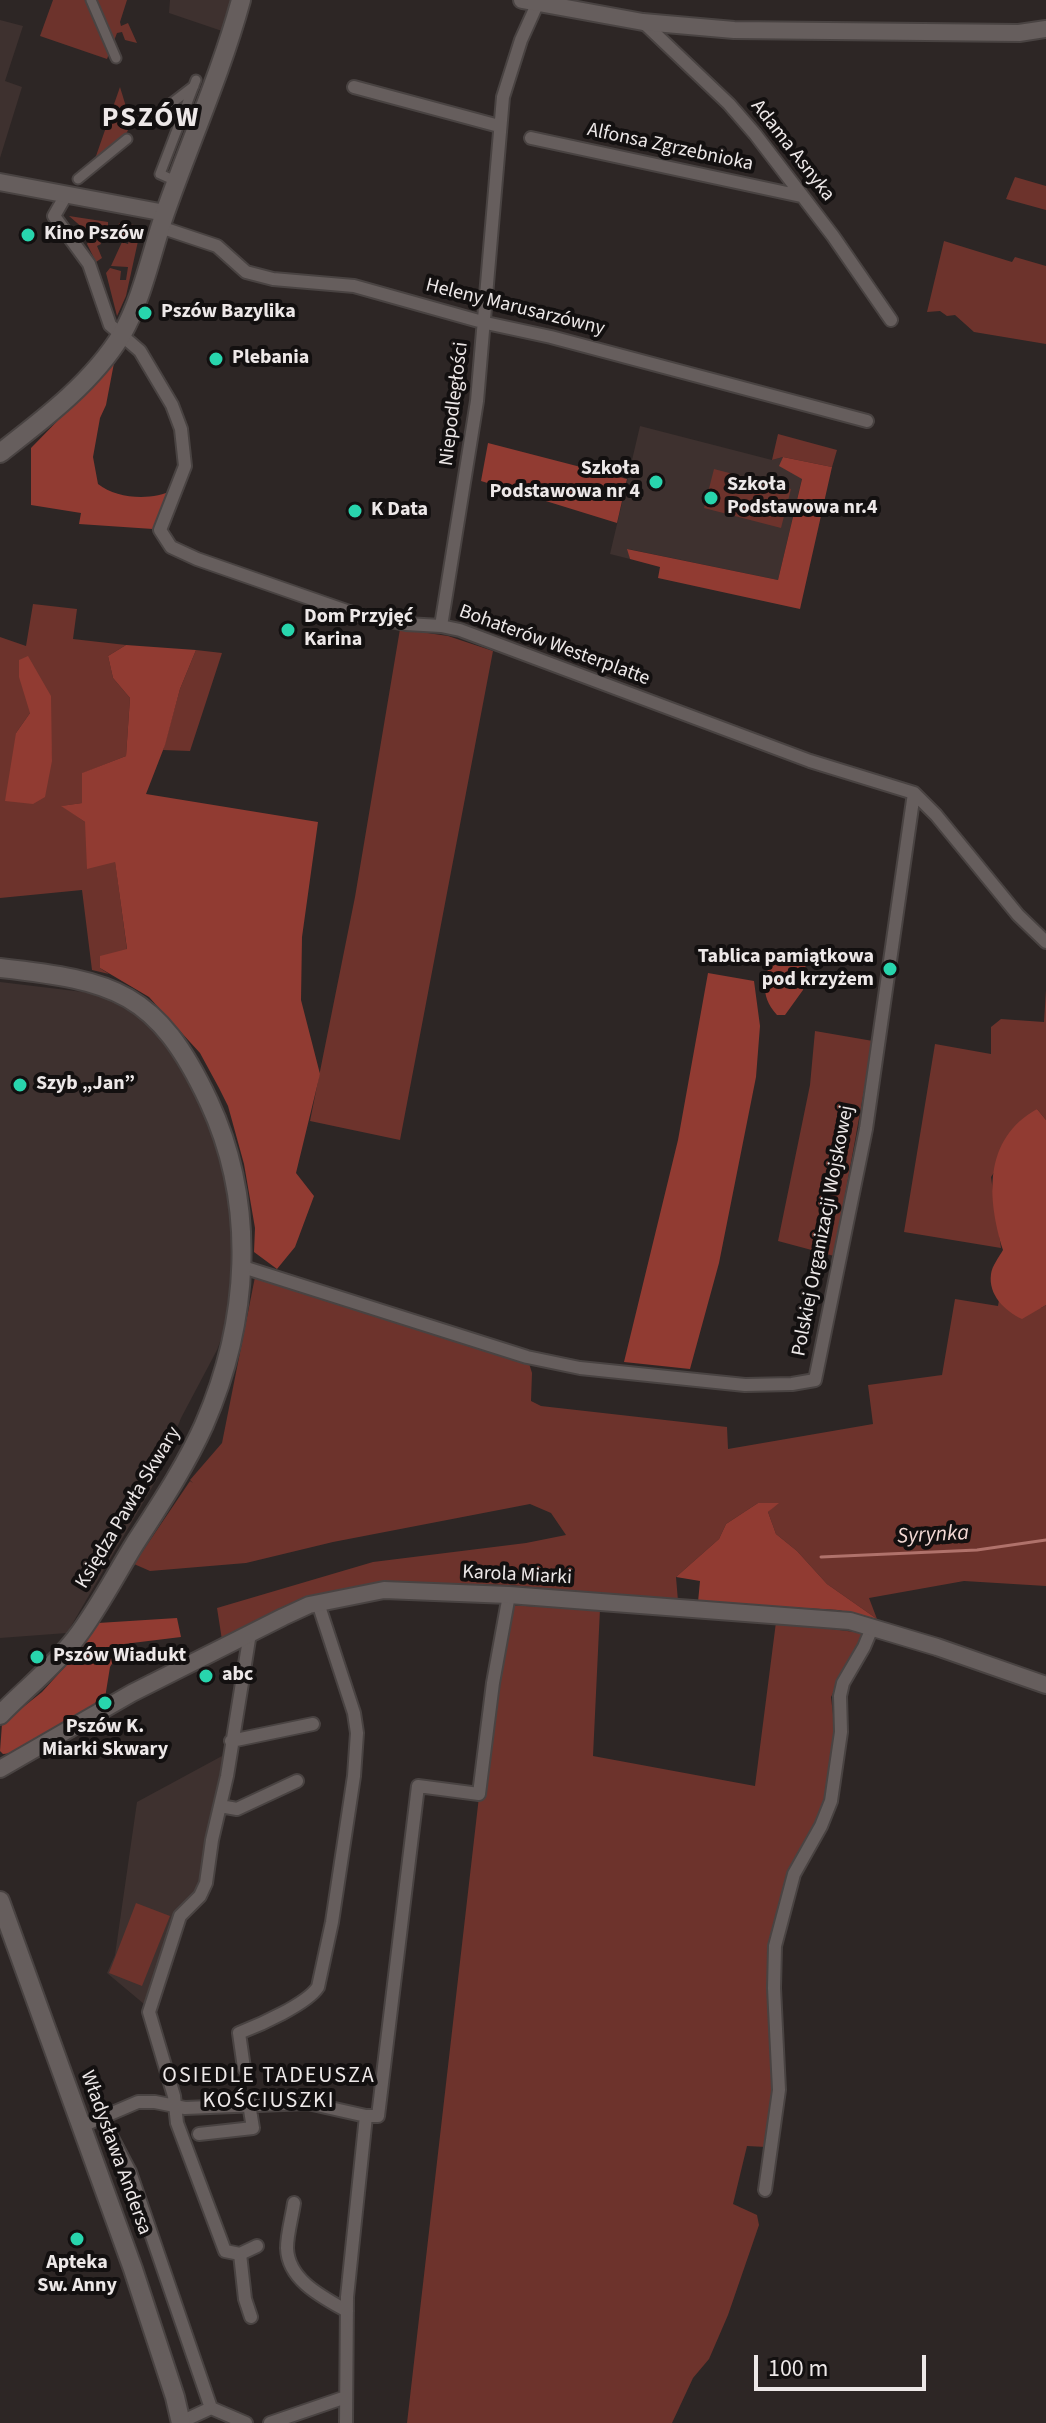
<!DOCTYPE html>
<meta charset="utf-8">
<style>
body{margin:0}
#map{position:relative;width:1046px;height:2423px;overflow:hidden;background:#2d2625;font-family:"Source Sans 3",sans-serif}
canvas{display:block}
.scale{position:absolute;left:754px;top:2355px;width:172px;height:36px;box-sizing:border-box;border:4px solid #ede8e8;border-top:0;padding-left:10px;font-size:24px;line-height:28px;white-space:nowrap;color:#ede8e8;-webkit-text-stroke:6px #131010;paint-order:stroke}
</style>
<div id="map">
<canvas width="1046" height="2423"></canvas>
<div class="scale">100 m</div>
</div>
<script>
const g = document.querySelector('canvas').getContext('2d');
g.lineJoin = 'round';
function fill(path, color) { g.fillStyle = color; g.fill(path, 'evenodd'); }
function strokePath(path, color, width, dash) { g.strokeStyle = color; g.lineWidth = width; g.lineCap = dash ? 'butt' : 'round'; g.setLineDash(dash || []); g.stroke(path); }
function label(font, color, halo, rows, align = 'center') {
  g.font = font + ' "Source Sans 3",sans-serif'; g.lineWidth = 8; g.setLineDash([]); g.textBaseline = 'middle'; g.strokeStyle = halo; g.fillStyle = color; for (const [text, x, y, turn = 0] of rows) {
    g.save(); g.translate(x, y); g.rotate((+turn || 0) * Math.PI / 180); g.textAlign = isNaN(turn) ? turn : align; if (halo) g.strokeText(text, 0, 0); g.fillText(text, 0, 0); g.restore();
  }
}
const built = new Path2D(`
 M170,0H233L225,32L169,13Z
 M0,20L23,26L5,81L22,87L0,158Z
 M640,426L772,460L783,457L780,466L802,478L778,580L628,549L630,559L610,554Z
 M0,982L100,994L140,1018L157,1031L177,1060L204,1111L212,1133L223,1166L232,1209L235,1246L232,1292L224,1331L217,1350L181,1418L158,1477L67,1633L0,1638Z
 M222,1756L226,1760L200,1889L177,1911L144,2004L107,1973L115,1955L137,1802Z`);
const green = new Path2D(`
 M53,0H127L120,22L121,26L128,23L137,43L125,40L122,32L117,33L107,59L40,36Z
 M120,87C134,133 136,128 99,158L96,156Z
 M1015,177L1046,186V210L1006,199Z
 M69,216L108,222V233L99,237L101,244L97,246L102,258L96,262L87,244L89,240L84,229Z
 M119,223L134,225L140,232L126,296L117,316L106,273L110,268L121,271L120,280H126L128,267L111,266L122,242L128,244L129,241L117,238Z
 M944,241L1012,262L1015,257L1046,266V344L974,332L955,315L947,316L940,311L927,312Z
 M778,434L837,450L832,467L783,457L772,460Z
 M714,469L791,489L781,528L704,508Z
 M33,604L77,609L73,639L126,645L108,656L113,678L130,698L126,756L83,773L82,803L62,806L85,822L115,861L127,950L100,968L109,974L92,970L82,890L0,898V637L26,646ZM30,713L50,736L52,761L16,733Z
 M400,629L448,636L493,651L400,1140L310,1121L355,897Z
 M196,650L222,653L190,751L163,750L180,689Z
 M1046,990V1120L1037,1109L991,1177L1001,1248L904,1232L935,1044L991,1054V1027L1001,1019L1044,1022Z
 M815,1031L873,1041L834,1256L778,1241L810,1085Z
 M1007,1253L1041,1308L1046,1305V1586L964,1581L869,1598L877,1619L827,1584L797,1551L776,1534L768,1512L777,1503H758L726,1524L719,1539L676,1577L678,1601L511,1585L385,1582L222,1640L217,1608L373,1562L526,1543L566,1535L551,1513L530,1504L333,1542L246,1563L150,1571L134,1564L190,1481L193,1483L190,1480L222,1443L255,1277L527,1357L532,1373L531,1401L541,1406L727,1427L728,1449L873,1424L868,1385L942,1375L955,1299L998,1306Z
 M501,1605L600,1609L593,1756L755,1786L776,1622L863,1633L831,1697L836,1741L825,1805L770,1945L774,2104L766,2147L747,2146L733,2204L757,2215L759,2225L728,2315L709,2359L693,2378L672,2423H407Z
 M136,1903L170,1916L142,1986L109,1973Z`);
const forest = new Path2D(`
 M114,363L106,405L100,418L93,457L98,484C117,499 152,501 173,490L153,529L79,524L81,513L31,505V448Z
 M488,443L627,479L617,523L481,481Z
 M783,457L832,467L800,609L658,578L660,567L630,559L627,549L778,580L802,479L779,466Z
 M126,645L196,650L180,689L165,745L146,794L318,822L302,937L301,1000L320,1074L296,1173L314,1196L295,1247L277,1269L254,1252L255,1228L244,1164L228,1106L219,1088L200,1053L149,997L100,968V956L127,949L115,862L87,869L85,822L61,806L82,803V773L126,756L130,698L113,678L108,656Z
 M28,656L51,696L52,761L45,797L33,804L5,801L16,733L30,713L19,677V660Z
 M774,953L806,962L803,990L785,1015H777C758,994 765,976 774,953Z
 M708,973L754,981L760,1026L756,1077L719,1263L690,1369L624,1362L678,1140Z
 M1037,1109L1046,1120V1305L1022,1319C1005,1311 988,1295 991,1274C992,1266 999,1257 1003,1250C987,1198 983,1139 1037,1109Z
 M758,1503H779L768,1512L776,1534L797,1551L827,1584L877,1619L838,1610L698,1602L700,1581L676,1577L719,1539L726,1524Z
 M177,1618L181,1637L124,1644L110,1667L105,1698C81,1714 30,1754 3,1754L0,1751L2,1724L42,1692L81,1649L98,1623Z`);
const stream = new Path2D(`
 M821,1557L977,1550L1046,1540`);
const pedestrian = new Path2D(`
 M91,0L116,58
 M151,119L194,86
 M169,178L160,174L196,80
 M78,179L127,139`);
const minor = new Path2D(`
 M643,22L729,104L755,134L833,236L891,320
 M354,87L499,126
 M531,138L801,196
 M66,195L54,216L89,264L110,325L140,351L172,405L181,429L185,466L160,530L171,547L197,559L358,615L406,624L441,626L460,630L810,761L914,793L936,815L1018,915L1046,942
 M160,227L217,246L246,272L273,279L354,286L486,323L551,337L867,421
 M441,626L477,401L503,97L521,40L539,0
 M243,1267L527,1357L580,1368L745,1385L792,1384L815,1380L866,1129L914,793
 M250,1633L227,1776L212,1840L206,1883L200,1896L180,1916L149,2012L174,2096L177,2123L225,2251L240,2254L257,2246
 M231,1741L313,1724
 M220,1806L237,1809L297,1781
 M244,2068L239,2033C260,2025 307,2004 318,1987L332,1922L354,1776L357,1733L354,1713L318,1603
 M101,2117L130,2172L211,2408
 M82,2126L138,2102H155L185,2108L308,2103L366,2116H378L418,1786L479,1794L493,1683L509,1595
 M199,2134L253,2128L249,2104
 M765,2190L779,2090L774,1988L775,1946L794,1874L821,1826L831,1801L841,1732L840,1696L843,1683L864,1647L872,1628
 M294,2203C292,2217 287,2234 287,2248C288,2280 322,2297 347,2311
 M240,2254L245,2299L251,2317
 M181,2422L211,2408L246,2423
 M270,2423L346,2397
 M346,2423L347,2297L366,2116`);
const tertiary = new Path2D(`
 M522,0L643,22L734,30L1019,33L1046,29
 M0,182L165,213
 M0,1769L132,1693L283,1617L309,1605L384,1590L509,1595L850,1621L937,1647L1046,1685`);
const secondary = new Path2D(`
 M0,453C44,419 93,382 122,334C143,297 151,253 165,213C190,142 221,73 241,0
 M0,968C115,981 157,991 209,1102C257,1205 249,1322 204,1425C185,1467 159,1506 134,1545C115,1576 98,1609 76,1638C54,1667 25,1689 0,1715
 M0,1901L133,2269L175,2397L181,2423`);
const markers = [
 [28,235,8,"#28d5ad"],
 [145,313,8,"#28d5ad"],
 [216,359,8,"#28d5ad"],
 [656,482,8,"#28d5ad"],
 [711,498,8,"#28d5ad"],
 [355,511,8,"#28d5ad"],
 [288,630,8,"#28d5ad"],
 [890,969,8,"#28d5ad"],
 [20,1085,8,"#28d5ad"],
 [37,1657,8,"#28d5ad"],
 [206,1676,8,"#28d5ad"],
 [105,1703,8,"#28d5ad"],
 [77,2239,8,"#28d5ad"]
];
const streetNames = [
 ["Alfonsa Zgrzebnioka",670,148,12],
 ["Adama Asnyka",792,151,52],
 ["Heleny Marusarzówny",515,308,14],
 ["Niepodległości",455,404,-83],
 ["Bohaterów Westerplatte",554,646,20],
 ["Polskiej Organizacji Wojskowej",824,1231,-79],
 ["Księdza Pawła Skwary",129,1508,-59],
 ["Karola Miarki",517,1576,3],
 ["Władysława Andersa",115,2153,70]
];
const poiNames = [
 ["Kino Pszów",44,235],
 ["Pszów Bazylika",161,313],
 ["Plebania",232,359],
 ["Szkoła",640,470,"right"],
 ["Podstawowa nr 4",640,493,"right"],
 ["Szkoła",727,486],
 ["Podstawowa nr.4",727,509],
 ["K Data",371,511],
 ["Dom Przyjęć",304,618],
 ["Karina",304,641],
 ["Tablica pamiątkowa",874,958,"right"],
 ["pod krzyżem",874,981,"right"],
 ["Szyb „Jan”",36,1085],
 ["Pszów Wiadukt",53,1657],
 ["abc",222,1676],
 ["Pszów K.",105,1728,"center"],
 ["Miarki Skwary",105,1751,"center"],
 ["Apteka",77,2264,"center"],
 ["Sw. Anny",77,2287,"center"]
];
const waterNames = [
 ["Syrynka",933,1536,-3]
];
const neighbourhoodNames = [
 ["OSIEDLE TADEUSZA",269,2077],
 ["KOŚCIUSZKI",269,2102]
];
const districtNames = [
 ["PSZÓW",151,120]
];
fill(built, '#3e312f');
fill(green, '#6d332c');
fill(forest, '#913b32');
strokePath(stream, '#b0726b', 3);
strokePath(pedestrian, '#494342', 13);
strokePath(minor, '#494342', 16);
strokePath(tertiary, '#494342', 20);
strokePath(secondary, '#494342', 22);
strokePath(pedestrian, '#665e5d', 9);
strokePath(minor, '#665e5d', 12);
strokePath(tertiary, '#665e5d', 16);
strokePath(secondary, '#665e5d', 18);
for (const [x, y, r, color] of markers) { const dot = new Path2D(); dot.arc(x, y, r, 0, 2 * Math.PI); g.fillStyle = color; g.fill(dot); strokePath(dot, '#131010', 3); }
label('20px', '#ede8e8', '#131010', streetNames);
label('bold 20px', '#ede8e8', '#131010', poiNames, 'left');
label('italic 22px', '#f3d9d4', '#131010', waterNames);
g.letterSpacing = '2px';
label('22px', '#ede8e8', '#131010', neighbourhoodNames);
g.letterSpacing = '0px';
g.letterSpacing = '2px';
label('bold 28px', '#ede8e8', '#131010', districtNames);
g.letterSpacing = '0px';
</script>
